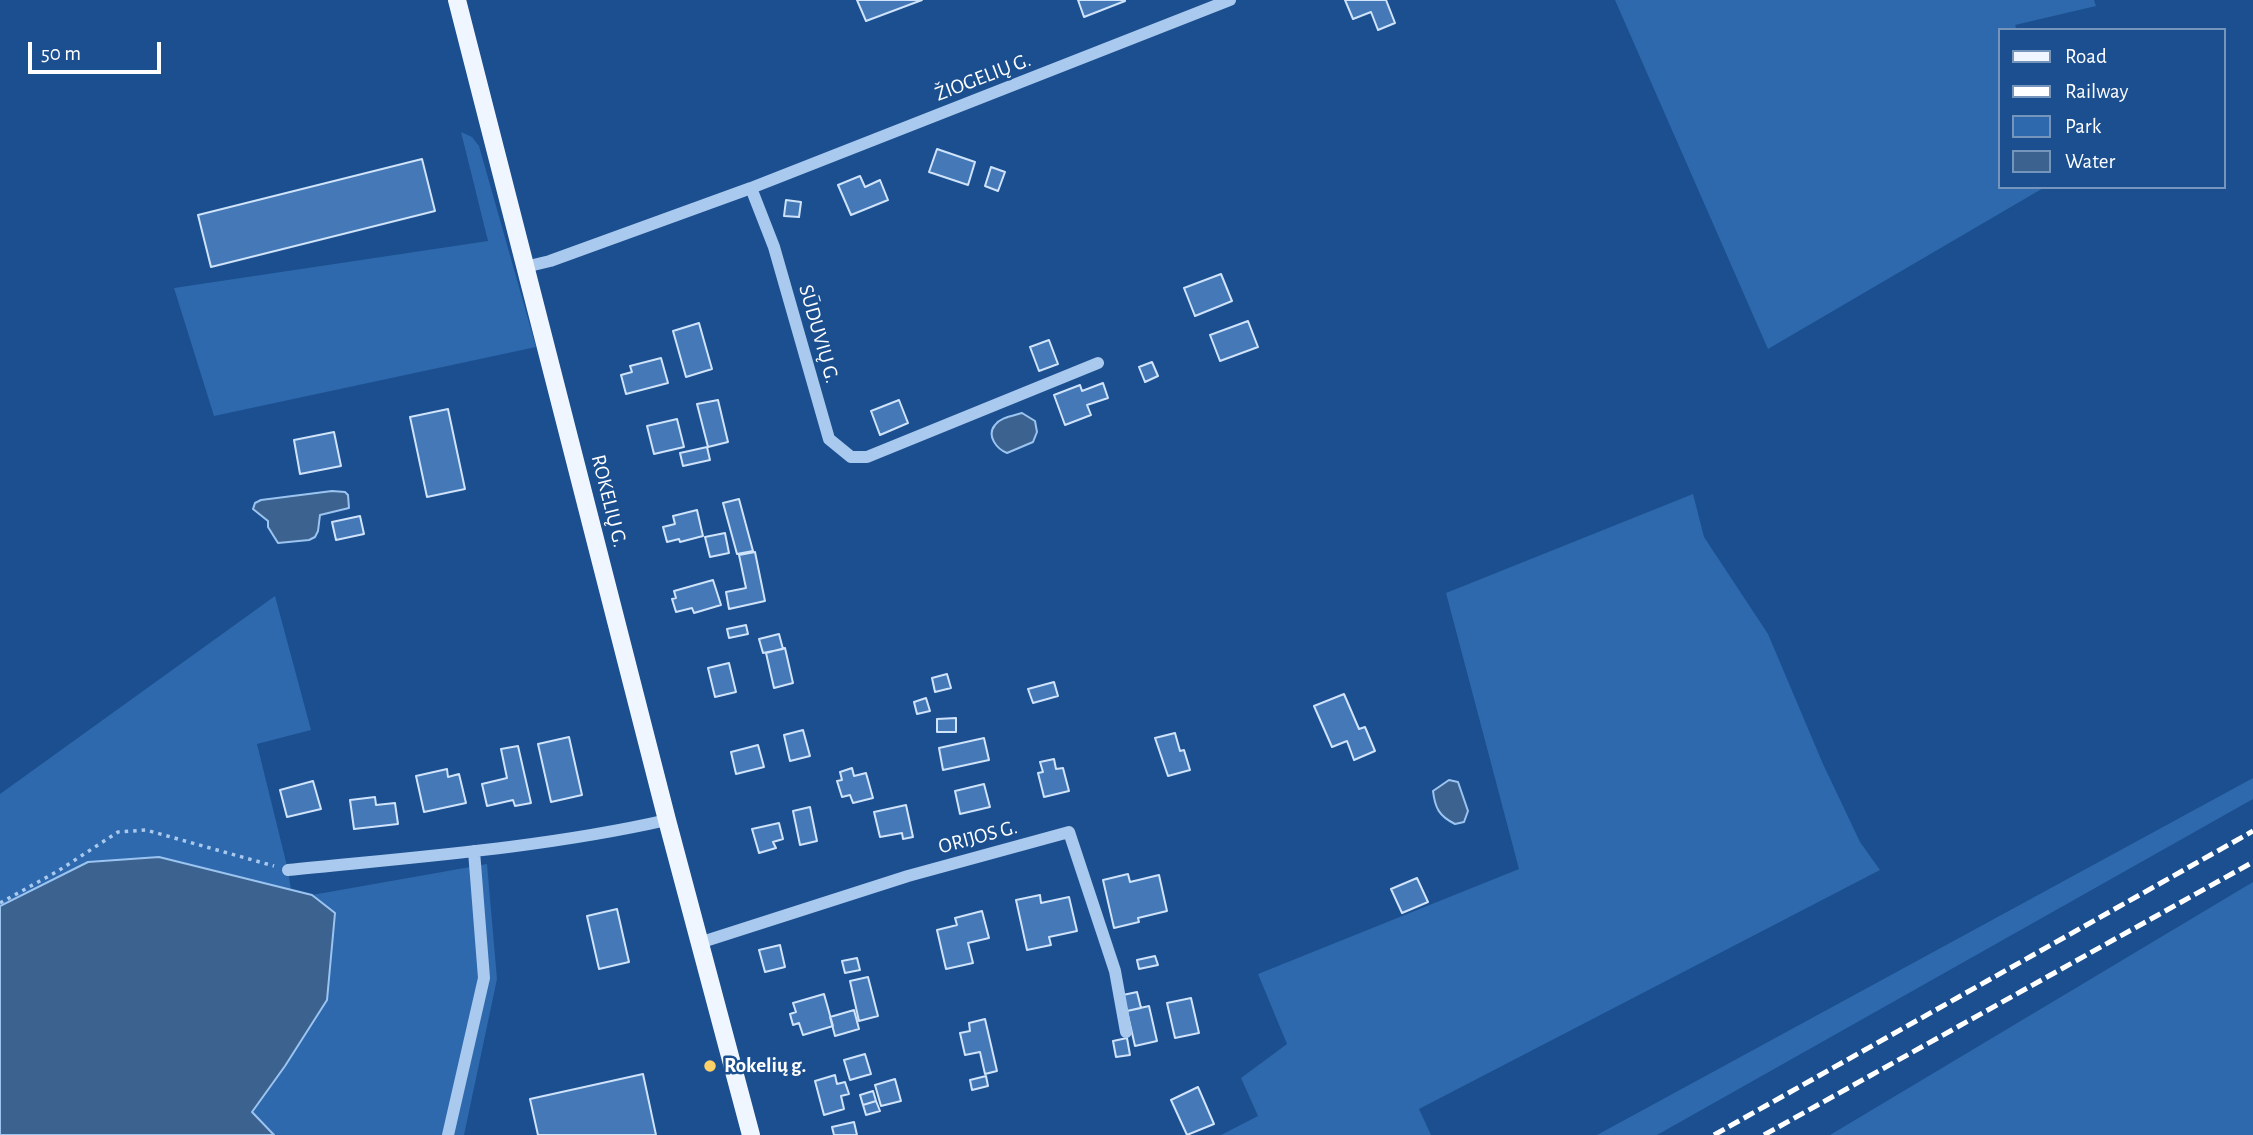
<!DOCTYPE html>
<meta charset="utf-8">
<style>
body{margin:0}
#map{position:relative;width:2253px;height:1135px;overflow:hidden;background:#1b4f8f;font-family:"Alegreya Sans",sans-serif}
canvas{display:block}
.legend{position:absolute;left:1998px;top:28px;width:228px;height:161px;box-sizing:border-box;background:#1b4f8f;border:2px solid #7695bc;margin:0;padding:9px 12px;list-style:none;font-size:21px;color:#fff}
.legend li{display:flex;align-items:center;gap:14px;height:35px}
.legend b{width:35px;border:2px solid #7695bc}
.scale{position:absolute;left:28px;top:42px;width:133px;height:32px;box-sizing:border-box;border:4px solid #fff;border-top:0;padding-left:9px;font-size:21px;line-height:24px;white-space:nowrap;color:#fff;-webkit-text-stroke:5px #1b4f8f;paint-order:stroke}
</style>
<div id="map">
<canvas width="2253" height="1135"></canvas>
<ul class="legend">
<li><b style="height:9px;background:#f0f6ff"></b>Road</li>
<li><b style="height:9px;background:#fff"></b>Railway</li>
<li><b style="height:19px;background:#2e69ad"></b>Park</li>
<li><b style="height:19px;background:#3c6290"></b>Water</li>
</ul>
<div class="scale">50 m</div>
</div>
<script>
const g = document.querySelector('canvas').getContext('2d');
g.lineJoin = 'round';
function fill(path, color) { g.fillStyle = color; g.fill(path, 'evenodd'); }
function strokePath(path, color, width, dash) { g.strokeStyle = color; g.lineWidth = width; g.lineCap = dash ? 'butt' : 'round'; g.setLineDash(dash || []); g.stroke(path); }
function label(font, color, halo, rows, align = 'center') {
  g.font = font + ' "Alegreya Sans",sans-serif'; g.lineWidth = 5; g.setLineDash([]); g.textBaseline = 'middle'; g.strokeStyle = halo; g.fillStyle = color; for (const [text, x, y, turn = 0] of rows) {
    g.save(); g.translate(x, y); g.rotate((+turn || 0) * Math.PI / 180); g.textAlign = isNaN(turn) ? turn : align; if (halo) g.strokeText(text, 0, 0); g.fillText(text, 0, 0); g.restore();
  }
}
const green = new Path2D(`
 M1615,0H2094L2096,6L2015,25L2017,30H1999V187H2045L1768,349Z
 M461,132L472,137L479,146L536,347L214,416L174,288L488,241Z
 M1693,494L1704,537L1768,634L1823,764L1860,842L1880,870L1419,1109L1431,1135H1221L1258,1116L1241,1078L1287,1044L1258,974L1519,869L1446,593Z
 M275,596L311,730L257,744L288,870L291,890L159,857L88,862L0,906V794Z
 M2253,778V799L1657,1135H1597Z
 M487,864L497,979L464,1135H274L252,1112L285,1066L335,914L312,895Z
 M2253,882V1135H1830Z`);
const water = new Path2D(`
 M1022,413L1035,421L1037,432L1033,442L1007,453C997,449 986,436 995,425C1001,417 1013,416 1022,413Z
 M332,491L345,492L348,495L349,508L320,515L318,531L315,537L309,540L278,543L268,527V521L253,509L255,503L261,500Z
 M1449,780L1458,782L1468,811L1464,822L1455,824C1439,816 1435,808 1433,791Z
 M159,857L312,895L335,913L327,1000L285,1066L252,1112L274,1135H0V906L88,862Z`);
const building = new Path2D(`
 M857,0H922L866,21Z
 M1078,0H1125V1L1084,17Z
 M1345,0H1386L1395,23L1378,30L1371,12L1353,19Z
 M937,149L975,162L968,185L929,172Z
 M422,159L435,211L211,267L198,215Z
 M991,167L1005,172L998,191L985,186Z
 M860,176L865,187L880,180L888,200L851,215L838,185Z
 M786,200L801,202L799,217L784,216Z
 M1221,274L1232,301L1195,316L1184,288Z
 M1248,321L1258,347L1220,361L1210,335Z
 M699,323L712,369L686,377L673,331Z
 M1049,340L1058,364L1039,371L1030,347Z
 M661,358L668,383L626,394L621,375L632,372L630,366Z
 M1152,362L1158,376L1145,382L1139,367Z
 M1103,383L1108,398L1087,405L1091,415L1065,425L1054,395L1080,385L1082,391Z
 M718,400L728,442L708,447L697,404Z
 M899,400L908,423L880,435L871,411Z
 M448,409L465,489L427,497L410,417Z
 M677,419L684,447L654,454L647,426Z
 M334,432L341,466L300,474L294,440Z
 M707,447L710,460L683,466L680,453Z
 M739,499L753,551L737,554L723,503Z
 M697,510L703,536L680,542L679,539L667,542L663,527L675,524L673,516Z
 M360,516L364,534L336,540L332,522Z
 M725,533L729,553L710,557L705,537Z
 M755,552L765,601L729,609L726,592L746,588L739,555Z
 M713,580L721,605L694,613L692,608L676,612L672,599L676,598L674,591Z
 M746,625L748,634L729,638L727,629Z
 M779,634L783,649L763,653L759,639Z
 M785,648L793,683L774,688L766,653Z
 M729,663L736,692L715,697L708,668Z
 M947,674L951,688L935,692L932,678Z
 M1054,682L1058,696L1033,703L1028,689Z
 M1344,694L1359,729L1365,727L1375,751L1354,760L1347,741L1332,747L1314,706Z
 M926,698L930,711L917,714L914,702Z
 M956,718V732H937V719Z
 M803,730L810,756L790,761L784,735Z
 M1175,733L1180,751L1184,750L1190,770L1168,776L1155,738Z
 M569,737L582,795L551,802L538,744Z
 M984,738L989,760L943,770L939,748Z
 M758,745L764,767L736,774L731,752Z
 M518,746L531,803L515,806L513,800L487,806L482,784L507,778L501,749Z
 M1054,759L1056,769L1063,768L1069,791L1044,797L1038,773L1043,772L1040,762Z
 M852,768L854,776L866,773L873,798L853,803L850,795L842,797L837,781L842,780L840,772Z
 M447,769L448,777L459,774L466,803L424,812L416,776Z
 M313,781L321,809L287,817L280,790Z
 M984,784L990,807L960,814L955,791Z
 M375,797L376,805L395,803L398,824L354,829L350,800Z
 M906,805L913,837L903,839L902,833L880,837L874,812Z
 M810,807L817,841L800,845L793,811Z
 M779,823L783,839L773,842L776,848L759,853L752,829Z
 M1128,874L1130,882L1159,875L1167,911L1138,918L1139,922L1114,928L1103,880Z
 M1417,878L1428,902L1402,913L1391,889Z
 M1040,895L1041,903L1069,897L1077,931L1049,937L1051,945L1027,950L1016,900Z
 M617,909L629,962L599,969L587,916Z
 M982,911L989,938L968,943L973,963L946,969L937,930L957,925L955,918Z
 M780,945L785,967L765,972L759,950Z
 M1155,956L1158,965L1139,969L1137,960Z
 M857,958L860,970L845,973L842,961Z
 M868,977L878,1016L859,1021L850,981Z
 M1137,992L1141,1008L1127,1011L1123,995Z
 M824,994L833,1026L803,1035L799,1023L793,1025L790,1014L796,1012L793,1003Z
 M1191,998L1199,1033L1175,1038L1167,1003Z
 M1149,1006L1157,1041L1135,1046L1127,1011Z
 M854,1010L859,1029L835,1036L830,1017Z
 M985,1019L997,1071L985,1074L980,1052L965,1055L960,1033L970,1031L969,1023Z
 M1127,1038L1130,1055L1116,1057L1113,1041Z
 M865,1054L871,1074L850,1080L844,1060Z
 M643,1074L656,1135H538L530,1099Z
 M835,1075L837,1084L845,1082L849,1094L841,1096L844,1109L824,1115L815,1081Z
 M986,1076L988,1086L972,1090L970,1080Z
 M895,1079L901,1101L881,1106L875,1085Z
 M1198,1087L1214,1124L1187,1135L1171,1100Z
 M873,1091L876,1101L863,1105L860,1095Z
 M876,1101L880,1111L866,1115L863,1105Z
 M854,1122L857,1135H834L832,1127Z`);
const path = new Path2D(`
 M0,903L58,871L118,832L146,830L274,866`);
const minor = new Path2D(`
 M751,188L774,247L829,439L851,457H867L1098,363
 M525,267L550,261L751,188L1230,0
 M288,870C415,857 543,848 667,820
 M699,943L908,876L1069,832L1115,971L1126,1032
 M448,1135L484,978L474,851`);
const major = new Path2D(`
 M457,0L667,820L751,1135`);
const rail = new Path2D(`
 M1714,1135L2253,831
 M1764,1135L2253,862`);
const markers = [
 [710,1066,7,"#ffd166"]
];
const streetNames = [
 ["ŽIOGELIŲ G.",983,77,-21],
 ["SŪDUVIŲ G.",819,334,74],
 ["ROKELIŲ G.",609,501,76],
 ["ORIJOS G.",978,837,-15]
];
const poiNames = [
 ["Rokelių g.",724,1066]
];
fill(green, '#2e69ad');
fill(water, '#3c6290');
strokePath(water, '#9cc4f0', 2);
fill(building, '#4478b7');
strokePath(building, '#cfe3fa', 2);
strokePath(path, '#a9c9ee', 3.5, [3.5, 5]);
strokePath(minor, '#a9c9ee', 12);
strokePath(major, '#f0f6ff', 18);
strokePath(rail, '#fff', 5, [12, 5]);
for (const [x, y, r, color] of markers) { const dot = new Path2D(); dot.arc(x, y, r, 0, 2 * Math.PI); g.fillStyle = color; g.fill(dot); strokePath(dot, '#1b4f8f', 2.5); }
label('21px', '#fff', '#1b4f8f', streetNames);
label('bold 21px', '#fff', '#1b4f8f', poiNames, 'left');
</script>
